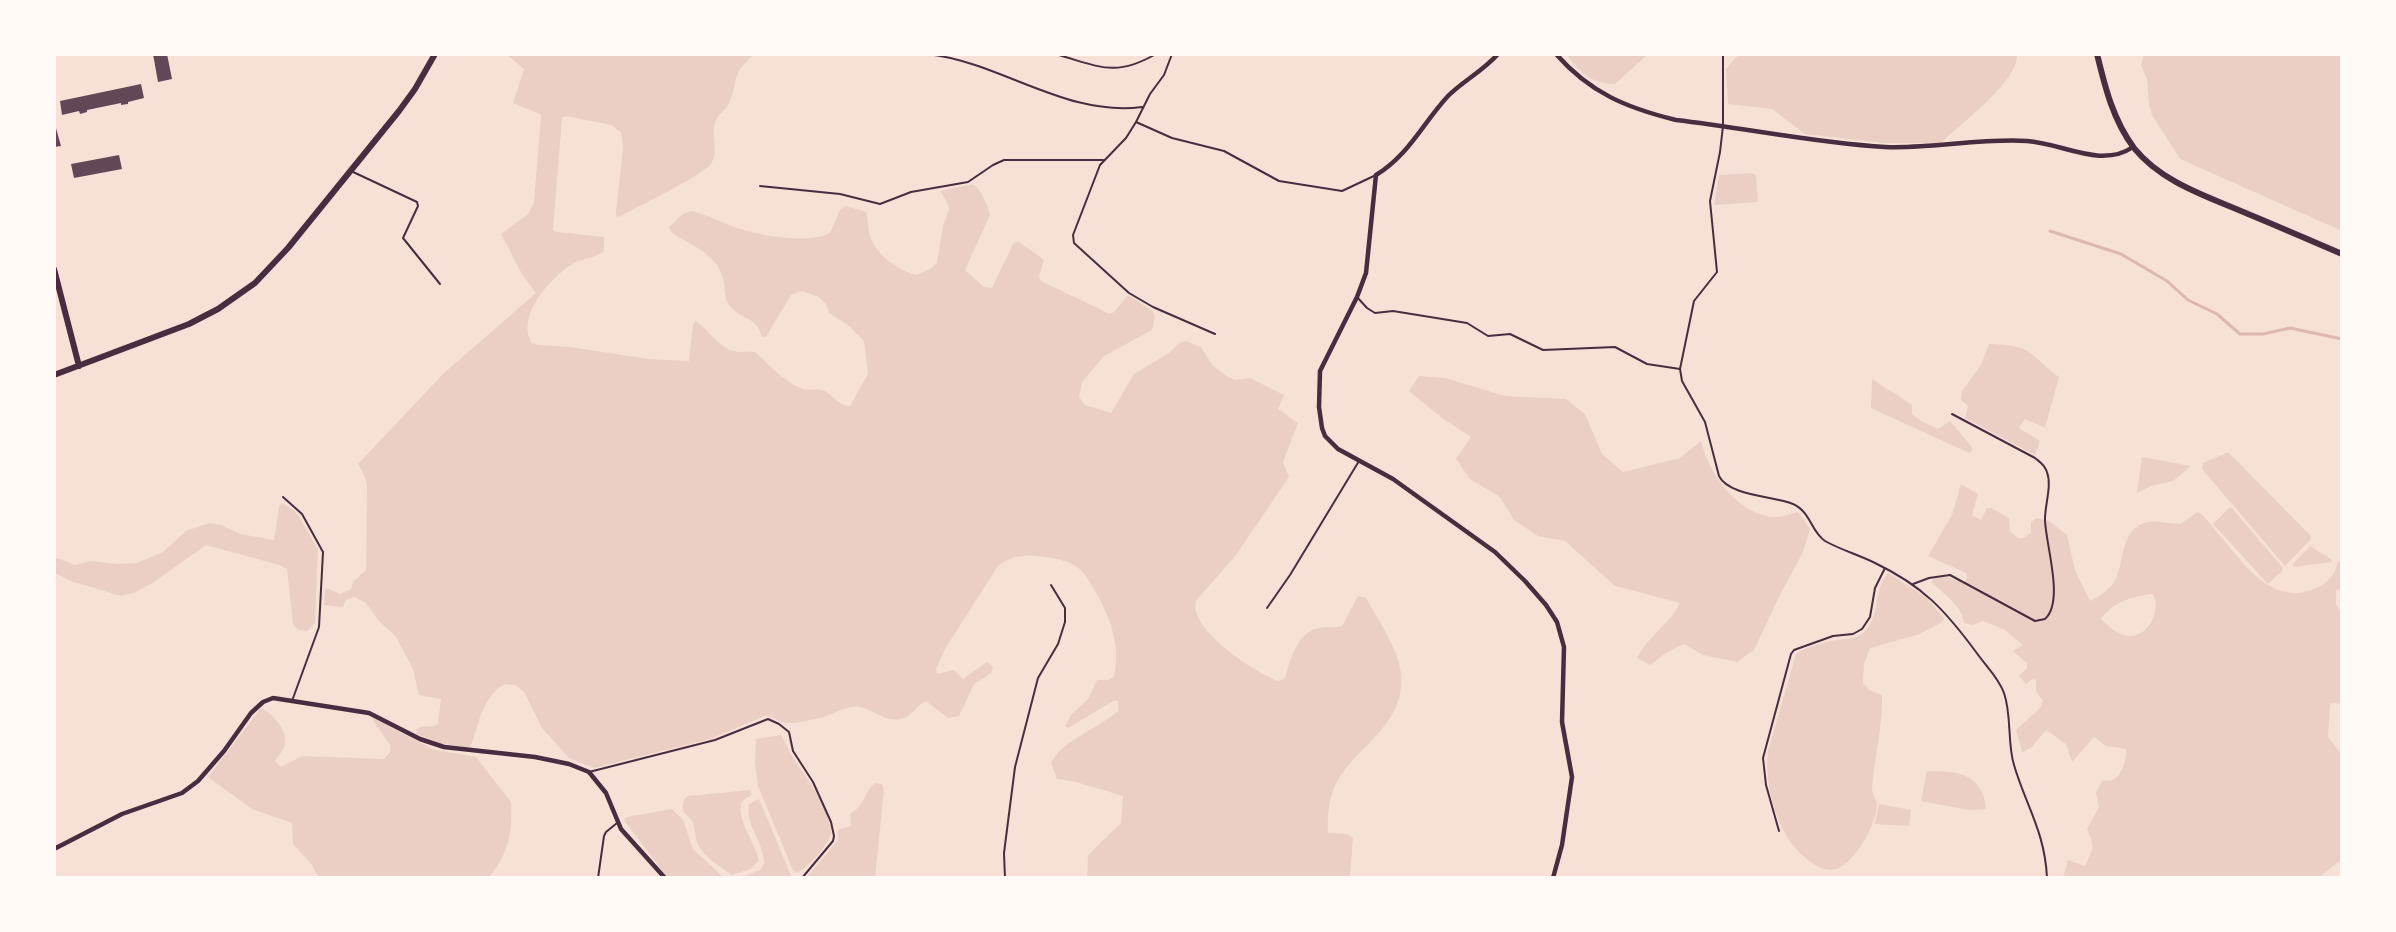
<!DOCTYPE html>
<style>
body{margin:0}
#map{position:relative;width:2396px;height:932px;overflow:hidden;background:#f7e1d7;font-family:"Public Sans",sans-serif}
canvas{display:block}
.frame{position:absolute;inset:0;border:56px solid #fffaf5;pointer-events:none}
</style>
<div id="map">
<canvas width="2396" height="932"></canvas>
<div class="frame"></div>
</div>
<script>
const g = document.querySelector('canvas').getContext('2d');
g.lineJoin = 'round';
function fill(path, color) { g.fillStyle = color; g.fill(path, 'evenodd'); }
function strokePath(path, color, width, dash) { g.strokeStyle = color; g.lineWidth = width; g.lineCap = dash ? 'butt' : 'round'; g.setLineDash(dash || []); g.stroke(path); }
const green = new Path2D(`
 M506,54H755C730,75 740,76 730,101C726,113 716,112 714,128C713,140 718,153 711,164C705,174 635,208 619,217L616,216V212L623,148L621,132L611,125L566,116L562,118L553,230L556,232L604,237V251C597,258 584,258 574,263C552,276 515,316 532,343L537,345L571,347L648,359L689,361L693,324L696,321C711,332 720,351 740,352C745,352 750,351 755,352C771,366 782,381 803,389C809,391 816,388 822,390C832,393 838,406 850,406L868,374L864,341L848,325L829,313L826,304L819,297L802,291L791,295L766,337L762,336C754,314 741,321 729,305C723,296 726,287 723,278C716,253 690,245 671,232L669,227L683,214L692,211C708,215 724,224 741,229C762,236 809,244 830,233L840,210L846,206L866,212C868,220 868,228 870,236C876,255 899,271 917,275L930,269L937,263L943,226L949,209L947,202L940,191L973,184C981,189 988,205 990,215L965,270L984,287L992,288L1013,244L1018,241L1044,260L1039,277L1041,281L1110,314L1114,312L1128,295L1153,311L1155,317L1152,330L1104,356L1082,382L1079,397L1085,405L1111,413L1134,374L1169,353L1179,343L1186,341L1201,347L1213,366L1228,377L1235,380L1250,378L1284,395L1278,409L1298,423L1283,462L1289,477L1236,555L1196,601C1188,629 1256,674 1279,681L1285,678C1290,660 1297,633 1318,628C1326,626 1334,628 1342,626L1358,596L1366,598C1378,619 1398,649 1401,673C1406,723 1361,743 1338,780C1329,794 1327,816 1328,833L1348,834L1353,838L1350,878H1087L1088,855L1121,823L1123,796L1076,782L1057,779L1051,763C1060,742 1100,727 1118,711V701L1115,700L1068,728L1065,726L1071,715L1088,699L1097,680H1108L1114,677C1121,645 1110,617 1094,589C1089,581 1085,573 1077,567C1068,560 1048,557 1037,556C1022,555 1010,556 998,566L945,649L936,669L937,674L954,670L963,679L987,662L993,667L991,673L974,684L959,716L948,718L926,701C917,705 913,715 904,718C886,724 875,710 860,707C847,704 831,717 815,719C806,721 791,725 782,722C776,720 772,716 765,716L710,739L594,768L569,758L542,728L524,692L515,685L505,684C481,697 479,726 470,748L442,744L417,734L416,730C423,723 432,729 438,724L441,699L419,695L413,669L396,637L378,620L366,603L354,597L346,600L343,607L324,605L325,589L327,588L340,594L351,589L353,582L366,570L367,486L365,477L358,464L444,373L536,293L522,274L501,234L528,214L534,202L541,116L540,114L513,103L524,69Z
 M1566,54H1648L1615,84C1589,83 1581,73 1566,54Z
 M1744,54H2017C2019,81 1960,124 1941,143H1883L1805,134L1772,109L1728,104L1726,69L1736,57Z
 M2144,54H2342V231L2180,159L2152,115L2149,104L2147,79L2141,65Z
 M1752,173L1756,175L1758,202L1714,205L1719,175Z
 M1989,344C2034,345 2027,353 2059,377L2045,428L2025,419L2019,428L2040,441L2035,455L1965,418L1968,406L1961,400L1962,391L1981,365Z
 M1419,376L1445,378L1505,396L1566,399L1585,414L1602,454L1623,472L1680,458L1701,441C1709,473 1734,510 1770,517C1778,518 1790,514 1798,512L1810,529L1803,552L1778,599L1754,650L1737,662L1703,655L1684,644L1666,653L1650,665L1637,658C1648,636 1670,624 1680,603L1615,586L1565,541L1538,536L1514,520L1500,497L1470,479L1456,459L1471,437L1442,418L1409,391Z
 M1872,379L1912,405V414L1921,421L1938,429L1950,421L1972,447V451L1969,453L1871,408Z
 M2228,452L2311,536L2310,540L2285,566L2202,469L2203,463Z
 M2142,457L2191,466L2173,481L2151,486L2137,493Z
 M1961,484L1978,494L1972,515L1981,520L1987,508H1991L2009,518L2010,531L2018,538H2024L2031,533V522L2037,518L2049,521L2067,535L2075,570L2090,601C2099,596 2110,590 2115,580C2125,562 2120,527 2148,522C2158,520 2170,524 2180,524L2198,512C2205,516 2211,525 2216,531C2241,559 2268,605 2311,590C2326,585 2334,577 2338,562L2342,561V589L2336,590V604L2342,616V704L2332,703L2330,705L2328,737L2342,755V859L2318,878H2063L2068,860L2085,866C2094,847 2095,848 2087,829L2099,807L2096,793L2102,781C2106,780 2109,781 2112,780C2122,777 2127,758 2126,749L2106,746L2094,737L2072,762L2066,744L2046,730L2032,747L2022,752L2016,730L2040,708L2043,701L2036,691V680L2032,679L2026,684L2019,676L2027,668V663L2013,651L2023,645L2005,630L1983,621L1973,625L1964,623C1962,606 1944,594 1931,582L1934,579L1947,577L1964,583L1967,577L1966,573L1928,556L1952,515ZM2151,594H2153C2161,610 2149,637 2129,636C2117,635 2109,626 2101,619C2113,602 2131,597 2151,594Z
 M282,503L296,512L318,549L315,623L307,631L298,630L293,624L287,569L279,565L206,545L154,582L134,593L121,596L71,581L54,573V557L75,565L90,561L117,564L137,563L163,552L186,531L209,523L221,525L240,534L274,540L279,507Z
 M2229,508H2232L2283,568L2282,571L2268,584L2213,524Z
 M2310,546L2331,559L2332,562L2293,567V564Z
 M1888,573L1926,597L1944,618L1941,623L1917,635L1870,648L1864,664L1863,683L1869,690L1882,695V706C1881,734 1874,761 1872,788C1872,795 1877,799 1877,805C1877,814 1871,827 1867,836C1861,847 1846,869 1832,870C1815,871 1793,848 1786,835C1773,814 1764,775 1768,751L1796,654C1806,647 1824,642 1836,640C1845,638 1855,640 1863,633C1882,616 1872,591 1888,573Z
 M261,708C272,713 288,730 285,744C284,750 278,756 275,761L281,767L302,756L384,759L390,752V745L372,719L373,718L432,749L476,757L511,802C513,832 508,856 488,878H319L312,865L293,844L292,823L252,809L208,777Z
 M781,735C785,742 788,749 792,756C806,778 828,804 831,831C832,842 807,869 797,873L793,870L758,786L755,763L756,739Z
 M1927,771C1957,771 1983,773 1986,809L1968,810L1921,801Z
 M875,783L882,784L884,789L875,878H806L838,840V830L851,826L850,814C866,804 862,795 875,783Z
 M750,790L752,795C748,797 742,800 741,804C738,824 756,843 759,861L750,869L732,875C721,867 702,856 697,842C695,836 695,829 693,823C686,810 680,817 684,799L688,796Z
 M759,799L792,878H740L760,870L764,864C765,843 744,825 749,804Z
 M1879,804L1911,810L1909,826L1875,824Z
 M672,809L683,820L693,849L724,878H668L624,820L627,817Z`);
const stream = new Path2D(`
 M2050,231L2121,254L2167,281L2188,300L2217,314L2240,334H2263L2290,328L2342,339`);
const building = new Path2D(`
 M153,54H167L172,79L158,82Z
 M141,84L144,98L128,102V104L121,105V103L87,110V112L80,114L79,111L62,115L60,101Z
 M54,121L61,146L54,147Z
 M119,155L122,169L74,178L71,164Z`);
const service = new Path2D(`
 M927,54C1001,62 1065,117 1142,107
 M1055,54C1099,66 1114,78 1156,54
 M1172,54L1164,75L1150,94L1136,122L1172,138L1224,151L1279,181L1342,191L1376,175
 M1723,54V126L1720,152L1710,201L1717,272L1694,301L1680,369L1682,381L1705,422L1719,476C1729,496 1773,496 1793,504C1811,512 1811,532 1825,541C1841,550 1859,555 1875,563C1923,586 1945,610 1976,652C1985,665 1999,678 2004,693C2012,716 2007,742 2014,765C2026,806 2045,832 2047,878
 M1136,122L1126,138L1100,165L1073,235L1074,243L1129,293L1153,307L1215,334
 M351,171L417,202L418,206L403,238L440,284
 M760,186L840,194L880,204L911,192L968,182L993,165L1004,160H1103
 M1357,297L1367,308L1375,313L1393,311L1467,323L1488,336L1510,334L1543,350L1615,347L1647,364L1680,369
 M283,497L302,514L323,552L319,627L292,701
 M1913,584L1929,578L1950,575L2035,621L2045,619C2065,601 2045,543 2045,519C2045,504 2052,486 2047,472C2045,465 2040,462 2035,458L1952,414
 M1267,608L1290,575L1359,461
 M589,772L715,740L768,719L779,724L789,732L793,751L813,782L831,822L834,836L833,841L802,878
 M1779,831L1766,785L1763,758L1791,654L1794,650L1833,636L1853,634L1862,629L1870,617L1875,588L1885,568
 M598,878L604,836L606,832L617,823
 M1005,878L1004,853L1015,767L1038,678L1058,644L1065,622V608L1051,585`);
const minor = new Path2D(`
 M1498,54C1483,71 1463,81 1448,96C1423,123 1408,156 1376,175L1366,273L1357,297L1320,371L1319,407L1322,428L1325,436L1338,449L1393,479L1495,552L1525,581L1546,605L1557,622L1564,647L1562,722L1572,777L1562,845L1553,878
 M1556,54C1590,93 1627,108 1676,120C1746,128 1815,143 1885,147C1933,149 1980,138 2027,141C2062,143 2101,169 2133,147
 M54,849L122,814L182,793L198,781L224,751L251,713L263,702L273,698L369,713L420,739L444,747L535,757L569,764L589,772L606,793L621,829L665,878`);
const tertiary = new Path2D(`
 M2097,54C2105,87 2113,120 2134,148C2162,183 2209,197 2248,214C2280,227 2311,241 2342,254
 M54,269L79,366
 M54,375L189,324L218,309L255,283L288,248L399,111L415,89L435,54`);
fill(green, '#ebcfc5');
strokePath(stream, '#dcb8b0', 3);
fill(building, '#644757');
strokePath(service, '#4a2c40', 2);
strokePath(minor, '#4a2c40', 4.5);
strokePath(tertiary, '#4a2c40', 6);
</script>
